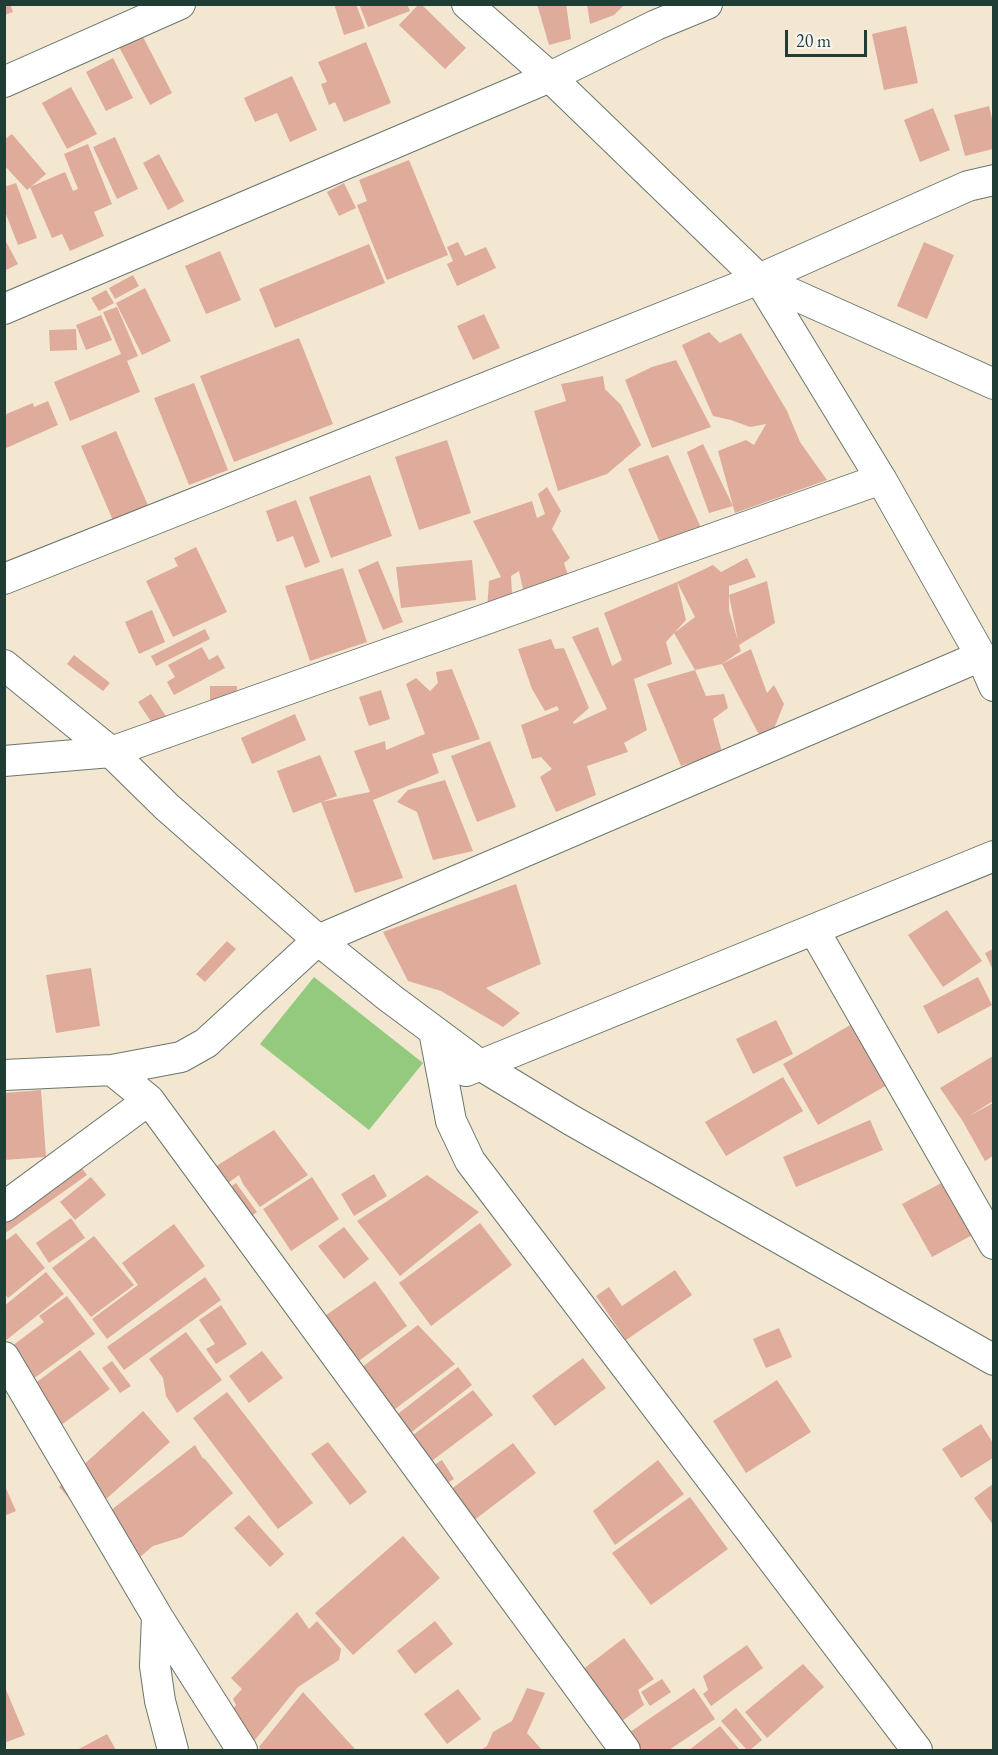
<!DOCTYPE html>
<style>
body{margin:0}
#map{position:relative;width:998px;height:1755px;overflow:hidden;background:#f3e7d2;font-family:"EB Garamond",serif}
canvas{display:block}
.frame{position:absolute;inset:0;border:6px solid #1f3d34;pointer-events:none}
.scale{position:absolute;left:785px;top:30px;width:82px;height:27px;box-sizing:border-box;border:3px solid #1f3d34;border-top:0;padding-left:8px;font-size:18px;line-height:21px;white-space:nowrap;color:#1f3d34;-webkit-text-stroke:4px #f6f6f2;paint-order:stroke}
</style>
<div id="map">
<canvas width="998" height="1755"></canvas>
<div class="frame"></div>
<div class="scale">20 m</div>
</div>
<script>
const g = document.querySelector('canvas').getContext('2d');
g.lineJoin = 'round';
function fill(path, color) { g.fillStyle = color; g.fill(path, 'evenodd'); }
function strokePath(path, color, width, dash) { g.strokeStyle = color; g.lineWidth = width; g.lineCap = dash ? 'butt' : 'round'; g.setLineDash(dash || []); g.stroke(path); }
const green = new Path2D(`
 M314,977L423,1063L369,1130L260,1044Z`);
const building = new Path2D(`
 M4,4H10L13,12L4,15Z
 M334,4H356L365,28L344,35Z
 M359,4H407L410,11L368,27Z
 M419,4H421L466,48L445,69L399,25Z
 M537,4H566L571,39L549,45Z
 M587,4H625L614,15L590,24Z
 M906,26L918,83L884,90L872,34Z
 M142,35L172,93L150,105L119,47Z
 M366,42L391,103L344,122L335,102L329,105L321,84L327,82L318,62Z
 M113,58L133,98L106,111L86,72Z
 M292,76L317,130L290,142L277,113L255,122L244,98Z
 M71,87L97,134L67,149L42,103Z
 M989,106L993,123V149L965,156L954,115Z
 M933,108L950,150L920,162L904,120Z
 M12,134L46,174L27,190L4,165V140Z
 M115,137L138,189L117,199L93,147Z
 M88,144L112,204L94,212L104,236L70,251L62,234L52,238L30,187L65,172L73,191L78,189L64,154Z
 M159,154L184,201L168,210L143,163Z
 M409,160L448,255L387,280L357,205L367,201L359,180Z
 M16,183L37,238L18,245L4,209V187Z
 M344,183L356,208L339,216L327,192Z
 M4,238L18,264L4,271Z
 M458,242L465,256L486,247L496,268L457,286L447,264L453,261L447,247Z
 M924,242L954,255L927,319L897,306Z
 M369,244L385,283L275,328L259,289Z
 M220,251L241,300L206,314L185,266Z
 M133,275L139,286L115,299L109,288Z
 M145,288L171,341L142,355L116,303Z
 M106,290L114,303L99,311L91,298Z
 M117,307L138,356L127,361L140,392L70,421L54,382L121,354L103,312Z
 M484,314L500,348L473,360L457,326Z
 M101,315L112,340L86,350L76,325Z
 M76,329L77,350L50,351L49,330Z
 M709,332L720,343L741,333L787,411L800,442L827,480L735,513L718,451L746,440L754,445L766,424L750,427L731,420L713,416L682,345Z
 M299,338L333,424L234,462L200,376Z
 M676,360L711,427L652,448L625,380L652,367Z
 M603,376L605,389L621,405L641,445L607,474L558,491L534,411L566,401L561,384Z
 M194,383L228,470L189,485L154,398Z
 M48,401L58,425L4,449V415L33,403L34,407Z
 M116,431L150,510L115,525L81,446Z
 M447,440L471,513L419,530L395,457Z
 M703,444L733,506L709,513L687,452Z
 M668,455L702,530L661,545L628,469Z
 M370,475L392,536L331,558L309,497Z
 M547,487L561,511L552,529L570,558L564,563L568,575L524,594L519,571L511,576L512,594L487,610L489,581L501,577L473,521L532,501L537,518L545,514L538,494Z
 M296,500L320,562L305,568L293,536L277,542L266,511Z
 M196,547L227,612L173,637L146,581L178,566L174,558Z
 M747,558L756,577L729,586V595L767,581L775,623L739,645L741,651L722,664L695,670L674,633L695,617L677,582L713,565L721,572ZM729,595L738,641L729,610Z
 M472,560L476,600L401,608L396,567Z
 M378,561L403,622L383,630L358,570Z
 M343,568L367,642L310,661L285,586Z
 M677,582L686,620L666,642L672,664L634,679L647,730L624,743L628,752L587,766L596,795L556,812L540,777L552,769L541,757L532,759L521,725L559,710L557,706L545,711L532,689L518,649L551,639L555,649L564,648L589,708L573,722L574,724L607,709L572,637L598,627L612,666L622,660L604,613Z
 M152,610L165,642L139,654L125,622Z
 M205,629L210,639L156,666L151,656Z
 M202,647L209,660L218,655L225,668L174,695L167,682L175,677L168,665Z
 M751,649L767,693L774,685L784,704L766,748L722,664Z
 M74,655L110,683L103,691L67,664Z
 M452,669L480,739L432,754L439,773L373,800L403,878L355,893L321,802L370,792L354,751L385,741L386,750L425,734L406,684L416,678L430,691L438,683L436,672Z
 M695,670L706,696L724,694L728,708L713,719L722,752L681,766L647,684Z
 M210,686H237V704L210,703Z
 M381,690L390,719L369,726L359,697Z
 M151,694L183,741L169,749L138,702Z
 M295,714L306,740L252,764L241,738Z
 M490,741L516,807L477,822L451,756Z
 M320,755L337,796L293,813L277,771Z
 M445,780L473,851L433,860L417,812L397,802L408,790Z
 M516,884L541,964L486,988L520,1013L503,1027L441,991L408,981L383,932Z
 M947,910L982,961L943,987L908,935Z
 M227,941L236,949L205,982L196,974Z
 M993,949V970L985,953Z
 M91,968L100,1026L56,1033L46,975Z
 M978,977L992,1005L938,1034L923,1006Z
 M776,1020L793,1054L753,1074L736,1039Z
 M852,1024L887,1085L818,1125L783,1064Z
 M993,1056V1101L969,1116L993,1103V1156L985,1161L962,1120L940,1088Z
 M783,1077L803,1111L726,1156L705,1122Z
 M41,1090L46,1157L64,1144L87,1175L4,1234V1187L45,1157L4,1160V1093Z
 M870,1120L883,1150L796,1187L783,1157Z
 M274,1130L308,1175L260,1207L243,1184L239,1175L208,1198L197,1178Z
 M374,1174L387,1196L354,1216L341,1194Z
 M427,1175L479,1212L400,1276L357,1221Z
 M91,1177L106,1195L75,1220L60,1202Z
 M312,1177L339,1219L291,1251L263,1209Z
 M947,1180L976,1233L932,1257L902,1204Z
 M236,1183L257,1212L231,1230L210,1201Z
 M71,1218L85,1238L49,1263L36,1243Z
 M480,1223L512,1265L431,1326L399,1283Z
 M174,1224L205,1266L107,1339L92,1319L138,1285L122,1263Z
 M344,1227L369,1259L344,1279L318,1246Z
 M16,1233L45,1268L8,1298L4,1293V1242Z
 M94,1236L134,1285L91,1317L52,1268Z
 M675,1270L692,1295L626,1340L596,1296L609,1287L622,1306Z
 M46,1272L64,1294L4,1342V1306Z
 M205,1277L221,1300L124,1370L107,1347Z
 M375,1281L407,1326L342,1373L309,1327Z
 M67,1296L95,1334L15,1392L4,1352L44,1322L39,1316Z
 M221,1305L247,1344L216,1364L206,1349L215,1344L199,1320Z
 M418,1325L455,1364L383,1418L345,1380Z
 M779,1328L792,1357L766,1368L753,1339Z
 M186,1332L222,1380L177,1413L166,1396L163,1378L149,1359Z
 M80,1350L110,1389L45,1437L15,1398Z
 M262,1351L283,1378L249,1403L229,1376Z
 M583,1358L606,1388L555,1426L532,1396Z
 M112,1361L131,1386L120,1393L102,1368Z
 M458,1367L472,1385L399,1442L385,1424Z
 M777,1380L811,1432L746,1473L713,1421Z
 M473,1390L493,1415L421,1469L401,1444Z
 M227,1392L313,1503L278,1529L193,1418Z
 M143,1411L170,1442L86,1517L59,1487Z
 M981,1424L993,1443V1458L961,1478L942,1449Z
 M328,1442L367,1492L350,1505L311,1454Z
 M513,1443L536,1473L473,1521L450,1490Z
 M195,1445L203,1459L204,1458L233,1493L182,1537L153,1546L140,1557L106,1514Z
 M442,1460L454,1479L431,1493L419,1475Z
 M658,1460L684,1494L615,1545L593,1511Z
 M4,1484L16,1511L4,1516Z
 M993,1484V1525L974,1498Z
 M690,1497L728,1549L651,1605L612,1553Z
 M249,1515L284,1554L270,1567L234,1528Z
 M403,1536L440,1578L353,1655L315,1613Z
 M297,1612L309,1629L317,1621L341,1649L339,1660L298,1687L254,1741L226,1718L236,1705L233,1699L242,1689L231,1678Z
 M435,1621L453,1644L415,1674L397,1651Z
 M624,1638L654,1679L638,1690L644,1705L622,1721L582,1670Z
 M747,1645L763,1668L711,1706L703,1694L708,1690L703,1676Z
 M803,1664L824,1687L767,1738L745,1712Z
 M662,1679L671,1692L650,1706L641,1692Z
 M4,1685L25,1735L4,1743Z
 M527,1688L545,1693L527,1733L542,1750H481L487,1746L493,1732L512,1721Z
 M694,1688L715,1719L669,1750H608L607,1748Z
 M458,1689L481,1719L447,1744L424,1714Z
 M303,1692L354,1748L355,1750H261L259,1747Z
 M736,1708L762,1740L750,1750H747L721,1721Z
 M720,1726L740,1750H689Z
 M107,1734L116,1750H77Z`);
const minor = new Path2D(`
 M467,4L550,77L759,279L881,479L981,656L994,686
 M4,82L180,4
 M759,279L994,384
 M4,309L550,77L656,25L707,4
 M4,579L759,279L968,186L994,180
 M4,665L111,752L167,807L318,940L390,998L480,1065L571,1120L994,1360
 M4,761L111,752L881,479
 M814,930L994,1244
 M434,1031L451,1121L470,1161L917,1750
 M112,1070L149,1100L625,1750
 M466,1071L994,856
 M4,1075L112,1070L181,1057L206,1043L318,940L981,656
 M4,1207L149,1100
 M4,1357L157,1616L242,1750
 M157,1616L155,1666L160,1701L173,1750`);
fill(green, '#93ca7d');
fill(building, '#dfab9b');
strokePath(minor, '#69786b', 32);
strokePath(minor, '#fff', 30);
</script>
